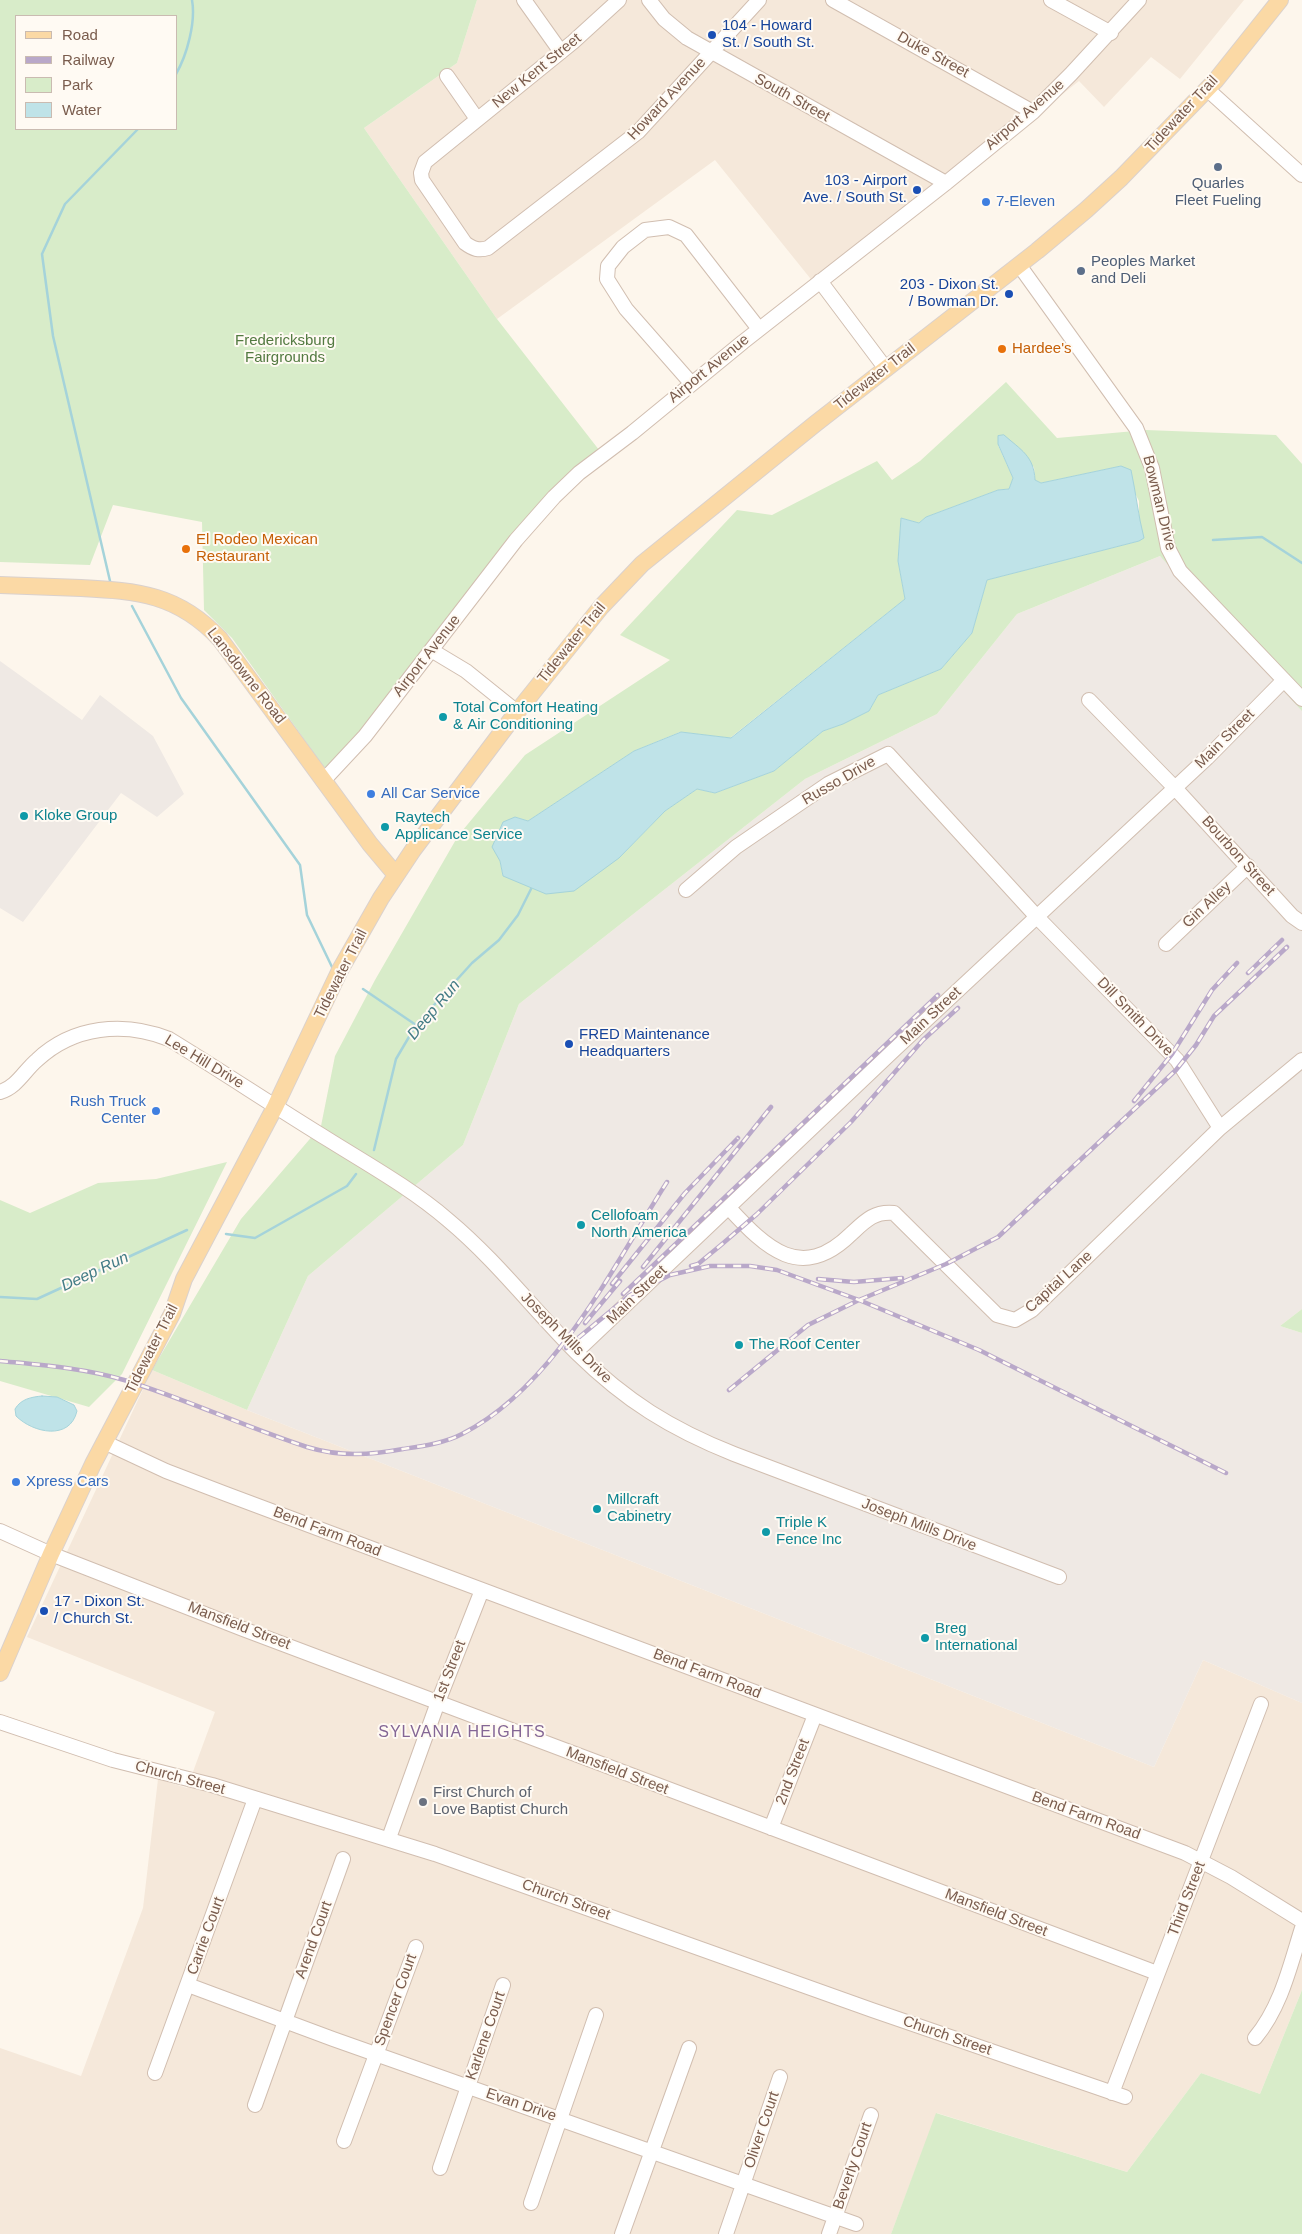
<!DOCTYPE html>
<style>
body{margin:0}
#map{position:relative;width:1302px;height:2234px;overflow:hidden;background:#fdf6ec;font-family:Helvetica,sans-serif}
canvas{display:block}
.legend{position:absolute;left:15px;top:15px;width:162px;height:115px;box-sizing:border-box;background:#fffaf3;border:1px solid #cabbb1;margin:0;padding:6px 9px;list-style:none;font-size:15px;color:#7a5c4d}
.legend li{display:flex;align-items:center;gap:10px;height:25px}
.legend b{width:25px;border:1px solid #cabbb1}
</style>
<div id="map">
<canvas width="1302" height="2234"></canvas>
<ul class="legend">
<li><b style="height:6px;background:#fbd9a5"></b>Road</li>
<li><b style="height:6px;background:#b9a8c9"></b>Railway</li>
<li><b style="height:14px;background:#d8ecc9"></b>Park</li>
<li><b style="height:14px;background:#bfe3e8"></b>Water</li>
</ul>
</div>
<script>
const g = document.querySelector('canvas').getContext('2d');
g.lineJoin = 'round';
function fill(path, color) { g.fillStyle = color; g.fill(path, 'evenodd'); }
function strokePath(path, color, width, dash) { g.strokeStyle = color; g.lineWidth = width; g.lineCap = dash ? 'butt' : 'round'; g.setLineDash(dash || []); g.stroke(path); }
function label(font, color, halo, rows, align = 'center') {
  g.font = font + ' Helvetica,sans-serif'; g.lineWidth = 4; g.setLineDash([]); g.textBaseline = 'middle'; g.strokeStyle = halo; g.fillStyle = color; for (const [text, x, y, turn = 0] of rows) {
    g.save(); g.translate(x, y); g.rotate((+turn || 0) * Math.PI / 180); g.textAlign = isNaN(turn) ? turn : align; if (halo) g.strokeText(text, 0, 0); g.fillText(text, 0, 0); g.restore();
  }
}
const residential = new Path2D(`
 M477,0H1244L1180,79L1151,57L1104,107L1079,81L818,288L715,160L497,319L364,128L457,63Z
 M152,1370L247,1410L1154,1767L1203,1660L1302,1703V1990L1260,2094L1201,2073L1127,2172L937,2113L891,2234H0V2048L81,2076L143,1908L158,1779L187,1788L215,1712L27,1637Z`);
const industrial = new Path2D(`
 M1160,556L1302,672V1309L1280,1326L1302,1333V1703L1203,1660L1154,1767L247,1410L308,1276L463,1145L519,1004L805,779L937,714L1017,614Z
 M0,661L82,720L100,695L153,736L184,794L157,817L121,793L23,922L0,908Z`);
const green = new Path2D(`
 M0,0H477L457,63L364,128L497,319L603,455L579,473L378,718L326,770L232,638L204,610L202,522L113,505L90,565L0,562ZM16,16H176V129H16Z
 M1006,382L1057,438L1146,430L1276,435L1302,464V711L1160,556L1017,614L937,714L805,779L519,1004L463,1145L308,1276L247,1410L152,1370L241,1219L321,1126L335,1056L375,980L458,836L525,755L670,660L620,635L737,510L772,515L877,461L892,480L920,461ZM998,445L1034,467L1035,480L1041,483L1121,466L1139,501V541L987,580L972,633L941,669L878,695L869,711L843,724L823,731L774,771L715,793L697,789L665,811L619,858L503,876L500,861L515,817L528,821L634,751L680,732L730,738L905,599L898,561L901,518L919,523L926,517L998,490L1009,489L1013,478Z
 M227,1162L122,1374L89,1407L0,1381V1200L30,1213L98,1183L156,1179Z
 M1302,1309V1333L1280,1326Z
 M1302,1990V2234H891L936,2113L1127,2172L1201,2073L1260,2094Z`);
const water = new Path2D(`
 M1004,435C1021,450 1034,456 1035,480L1041,483L1121,466L1131,470C1136,493 1138,515 1144,538L1139,541L987,580L972,633L941,669L878,695L869,711L843,724L823,731L774,771L715,793L697,789L665,811L619,858L574,891L546,894L503,876L500,861L492,847L503,822L515,817L528,821L634,751L681,732L731,738L905,599L898,561L901,518L919,523L926,517L998,490L1009,489L1013,478L998,444V436Z
 M42,1396L57,1397L74,1405L77,1411C70,1441 33,1433 16,1416L15,1409C21,1399 31,1397 42,1396Z`);
const stream = new Path2D(`
 M176,74C187,55 196,22 192,0
 M1213,540L1262,537L1302,563
 M110,581L53,336L42,254L65,204L138,129
 M132,606L181,698L300,865L307,915L332,967
 M363,989L416,1025
 M374,1150L396,1059L416,1025L472,963L499,940L518,915L531,889
 M226,1234L255,1238L347,1186L356,1174
 M0,1297L37,1299L187,1230`);
const minor = new Path2D(`
 M524,0L561,52
 M619,0L573,42L425,162L421,173L422,180L465,243C473,249 479,251 488,248L638,132L759,0
 M649,0L664,19L687,38L946,183
 M833,0L1033,112
 M1051,0L1111,33
 M447,76L477,119
 M1207,89L1302,175
 M1019,265L1136,428L1152,468L1168,548L1180,571L1302,699
 M820,281L886,369
 M691,383L626,309L607,279L608,266L623,247L645,230L669,227L686,235L759,329
 M431,650L466,671L517,712
 M1089,700L1175,788L1292,916L1302,923
 M323,781L365,736L516,540L554,497L579,473L632,433L743,342L946,183L1033,112L1071,74L1139,0
 M686,890L736,847L828,784L888,754L1037,917L1177,1060L1220,1128
 M1166,944L1248,866
 M0,1092C17,1087 24,1071 37,1060C73,1026 124,1021 169,1039C223,1072 275,1107 329,1140C369,1165 412,1189 448,1220C496,1260 533,1309 577,1353C626,1401 671,1429 734,1454L1059,1577
 M729,1208C766,1248 801,1283 851,1234C865,1221 874,1211 894,1213L997,1315L1015,1320L1032,1310L1220,1128L1302,1060
 M576,1352L894,1050L1207,758L1284,680
 M104,1442L166,1471L226,1494L1185,1853L1231,1877L1302,1921
 M0,1531L51,1554L243,1629L1157,1973
 M0,1722L113,1760L212,1785L435,1854L872,2010L1125,2097
 M771,1828L815,1715
 M389,1838L438,1702L482,1590
 M188,1985L333,2039L856,2224
 M1255,2038C1281,2007 1290,1966 1302,1928
 M155,2073L255,1799
 M1112,2093L1261,1704
 M255,2105L343,1859
 M344,2141L416,1947
 M440,2168L503,1985
 M531,2203L596,2015
 M622,2234L689,2048
 M726,2234L780,2077
 M829,2234L871,2115`);
const major = new Path2D(`
 M0,585C27,586 54,587 81,588C138,591 178,594 220,639L370,844L396,875
 M0,1673L51,1554L93,1464L172,1314L184,1279L275,1107L340,970L381,898L413,850L517,712L601,607L642,564L815,424L1037,251L1086,210L1121,178L1216,80L1280,0`);
const rail = new Path2D(`
 M1248,973L1282,940
 M1134,1101L1172,1054L1212,990L1237,963
 M691,1266L698,1264L721,1245L757,1214L851,1122L923,1040L958,1008
 M643,1267L771,1107
 M818,1279L854,1282L902,1278
 M612,1284L685,1193L738,1138
 M623,1294L938,995
 M585,1323L620,1281
 M566,1348L630,1295L670,1275L710,1266H750L777,1270L859,1300L979,1350L1226,1473
 M0,1361C41,1365 84,1368 124,1380C186,1399 245,1427 307,1447C340,1457 371,1455 403,1449C423,1446 445,1443 462,1434C555,1387 613,1266 667,1182
 M729,1390L808,1325L859,1300L946,1264L998,1237L1176,1070L1196,1045L1214,1016L1287,947`);
const markers = [
 [712,35,5,"#1a4fb4"],
 [1218,167,5,"#5c6f8a"],
 [917,190,5,"#1a4fb4"],
 [986,202,5,"#3f7fe0"],
 [1081,271,5,"#5c6f8a"],
 [1009,294,5,"#1a4fb4"],
 [1002,349,5,"#e8710a"],
 [186,549,5,"#e8710a"],
 [443,717,5,"#0f9aa8"],
 [371,794,5,"#3f7fe0"],
 [24,816,5,"#0f9aa8"],
 [385,827,5,"#0f9aa8"],
 [569,1044,5,"#1a4fb4"],
 [156,1111,5,"#3f7fe0"],
 [581,1225,5,"#0f9aa8"],
 [739,1345,5,"#0f9aa8"],
 [16,1482,5,"#3f7fe0"],
 [597,1509,5,"#0f9aa8"],
 [766,1532,5,"#0f9aa8"],
 [44,1611,5,"#1a4fb4"],
 [925,1638,5,"#0f9aa8"],
 [423,1802,5,"#6b7280"]
];
const transitNames = [
 ["104 - Howard",722,26],
 ["St. / South St.",722,43],
 ["103 - Airport",907,181,"right"],
 ["Ave. / South St.",907,198,"right"],
 ["203 - Dixon St.",999,285,"right"],
 ["/ Bowman Dr.",999,302,"right"],
 ["FRED Maintenance",579,1035],
 ["Headquarters",579,1052],
 ["17 - Dixon St.",54,1602],
 ["/ Church St.",54,1619]
];
const streetNames = [
 ["Duke Street",933,55,29],
 ["New Kent Street",537,71,-39],
 ["South Street",792,98,29],
 ["Howard Avenue",667,99,-47],
 ["Tidewater Trail",1182,114,-47],
 ["Airport Avenue",1025,115,-41],
 ["Airport Avenue",709,369,-39],
 ["Tidewater Trail",875,377,-38],
 ["Bowman Drive",1159,503,76],
 ["Tidewater Trail",572,643,-51],
 ["Airport Avenue",427,656,-52],
 ["Lansdowne Road",246,676,52],
 ["Main Street",1225,739,-45],
 ["Russo Drive",839,781,-30],
 ["Bourbon Street",1238,856,48],
 ["Gin Alley",1207,905,-43],
 ["Tidewater Trail",341,974,-63],
 ["Main Street",931,1016,-43],
 ["Dill Smith Drive",1135,1017,46],
 ["Lee Hill Drive",204,1062,31],
 ["Capital Lane",1059,1282,-42],
 ["Main Street",637,1295,-44],
 ["Joseph Mills Drive",566,1338,45],
 ["Tidewater Trail",152,1349,-63],
 ["Joseph Mills Drive",919,1525,21],
 ["Bend Farm Road",327,1532,21],
 ["Mansfield Street",239,1626,21],
 ["1st Street",450,1671,-69],
 ["Bend Farm Road",707,1674,21],
 ["Mansfield Street",617,1771,21],
 ["2nd Street",793,1772,-69],
 ["Church Street",180,1778,15],
 ["Bend Farm Road",1086,1816,20],
 ["Third Street",1187,1899,-69],
 ["Church Street",566,1900,20],
 ["Mansfield Street",996,1913,21],
 ["Carrie Court",206,1936,-70],
 ["Arend Court",314,1940,-70],
 ["Spencer Court",396,2000,-70],
 ["Karlene Court",486,2036,-71],
 ["Church Street",947,2036,19],
 ["Evan Drive",521,2105,19],
 ["Oliver Court",762,2130,-71],
 ["Beverly Court",853,2166,-71]
];
const serviceNames = [
 ["Quarles",1218,184],
 ["Fleet Fueling",1218,201],
 ["Peoples Market",1091,262,"left"],
 ["and Deli",1091,279,"left"]
];
const shopNames = [
 ["7-Eleven",996,202],
 ["All Car Service",381,794],
 ["Rush Truck",146,1102,"right"],
 ["Center",146,1119,"right"],
 ["Xpress Cars",26,1482]
];
const parkNames = [
 ["Fredericksburg",285,341],
 ["Fairgrounds",285,358]
];
const foodNames = [
 ["Hardee's",1012,349],
 ["El Rodeo Mexican",196,540],
 ["Restaurant",196,557]
];
const cultureNames = [
 ["Total Comfort Heating",453,708],
 ["& Air Conditioning",453,725],
 ["Kloke Group",34,816],
 ["Raytech",395,818],
 ["Applicance Service",395,835],
 ["Cellofoam",591,1216],
 ["North America",591,1233],
 ["The Roof Center",749,1345],
 ["Millcraft",607,1500],
 ["Cabinetry",607,1517],
 ["Triple K",776,1523],
 ["Fence Inc",776,1540],
 ["Breg",935,1629],
 ["International",935,1646]
];
const worshipNames = [
 ["First Church of",433,1793],
 ["Love Baptist Church",433,1810]
];
const waterNames = [
 ["Deep Run",434,1010,-50],
 ["Deep Run",95,1272,-25]
];
const neighbourhoodNames = [
 ["SYLVANIA HEIGHTS",462,1733]
];
fill(residential, '#f5e8da');
fill(industrial, '#efe9e4');
fill(green, '#d8ecc9');
fill(water, '#bfe3e8');
strokePath(water, '#a5d3da', 1);
strokePath(stream, '#a5d3da', 2.5);
strokePath(minor, '#d1beb0', 16);
strokePath(major, '#dad1cd', 18);
strokePath(minor, '#fff', 14);
strokePath(major, '#fbd9a5', 16);
strokePath(rail, '#b9a8c9', 4.5);
strokePath(rail, '#fffaf3', 2.5, [8]);
for (const [x, y, r, color] of markers) { const dot = new Path2D(); dot.arc(x, y, r, 0, 2 * Math.PI); g.fillStyle = color; g.fill(dot); strokePath(dot, '#fffaf3', 2); }
label('15px', '#164399', '#fffaf3', transitNames, 'left');
label('15px', '#7a5c4d', '#fffaf3', streetNames);
label('15px', '#4e5e75', '#fffaf3', serviceNames);
label('15px', '#366cbe', '#fffaf3', shopNames, 'left');
label('15px', '#537a41', '#fffaf3', parkNames);
label('15px', '#c56008', '#fffaf3', foodNames, 'left');
label('15px', '#0d838f', '#fffaf3', cultureNames, 'left');
label('15px', '#5b616d', '#fffaf3', worshipNames, 'left');
label('italic 16px', '#437c86', '#fffaf3', waterNames);
g.letterSpacing = '1px';
label('16px', '#846695', '#fffaf3', neighbourhoodNames);
g.letterSpacing = '0px';
</script>
